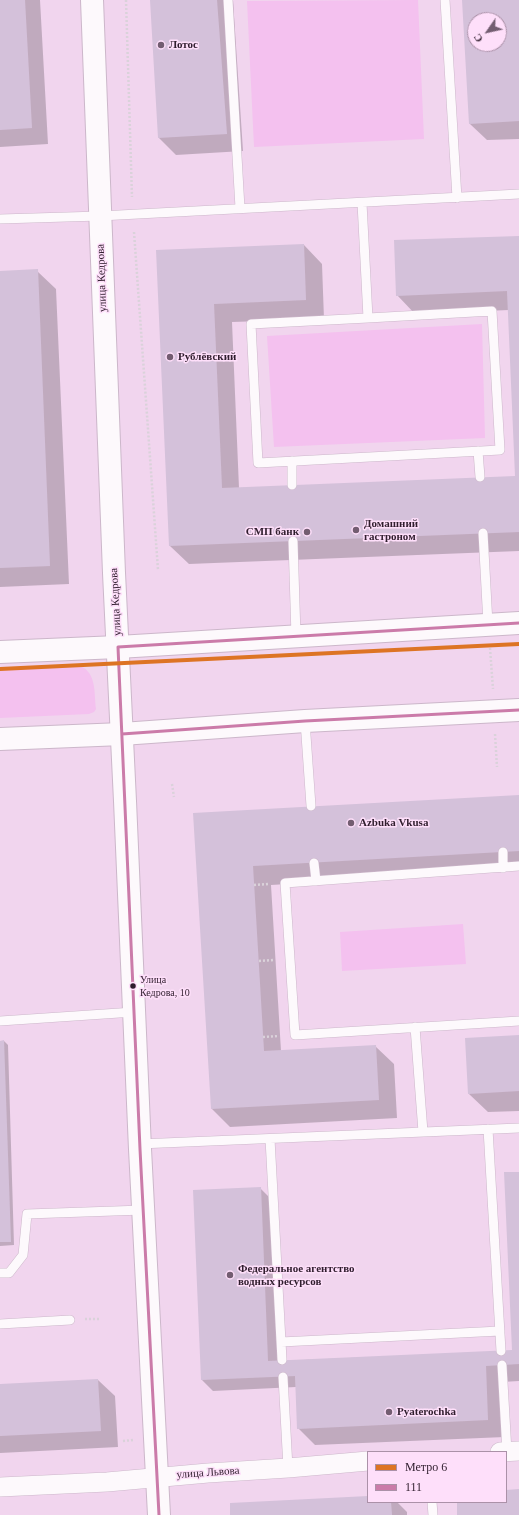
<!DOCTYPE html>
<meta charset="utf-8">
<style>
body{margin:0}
#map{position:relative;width:519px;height:1515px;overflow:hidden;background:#f1d5ee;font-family:Georgia,serif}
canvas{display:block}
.legend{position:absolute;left:367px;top:1451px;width:140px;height:52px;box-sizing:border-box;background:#fedffa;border:1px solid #ab91a8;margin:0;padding:5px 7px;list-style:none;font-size:12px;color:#2f1d2d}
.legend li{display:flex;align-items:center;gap:8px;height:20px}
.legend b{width:20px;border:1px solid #ab91a8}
.north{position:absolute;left:467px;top:12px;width:40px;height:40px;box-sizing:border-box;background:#fedffa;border:1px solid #ab91a8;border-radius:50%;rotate:236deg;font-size:11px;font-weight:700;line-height:16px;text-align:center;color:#2f1d2d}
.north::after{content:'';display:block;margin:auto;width:14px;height:18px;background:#735d71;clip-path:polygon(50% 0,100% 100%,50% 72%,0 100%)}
</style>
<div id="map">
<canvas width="519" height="1515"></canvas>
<ul class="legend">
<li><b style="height:5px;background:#dd7424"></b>Метро 6</li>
<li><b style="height:5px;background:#cb7ba9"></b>111</li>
</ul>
<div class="north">С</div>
</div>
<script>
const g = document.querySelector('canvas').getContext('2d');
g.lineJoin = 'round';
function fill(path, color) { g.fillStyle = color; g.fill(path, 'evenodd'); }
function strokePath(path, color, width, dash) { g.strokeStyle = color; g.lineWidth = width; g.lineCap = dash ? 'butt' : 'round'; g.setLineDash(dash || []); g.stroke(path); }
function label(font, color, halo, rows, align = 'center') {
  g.font = font + ' Georgia,serif'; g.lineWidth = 3; g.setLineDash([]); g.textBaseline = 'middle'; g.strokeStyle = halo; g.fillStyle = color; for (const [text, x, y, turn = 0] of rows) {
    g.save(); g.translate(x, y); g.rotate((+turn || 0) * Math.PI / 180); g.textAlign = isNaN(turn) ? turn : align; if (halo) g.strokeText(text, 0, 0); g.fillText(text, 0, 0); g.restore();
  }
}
const green = new Path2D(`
 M418,0L424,139L254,147L247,1Z
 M482,324L485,438L274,447L267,336Z
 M76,665C97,669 94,692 96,709L94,712L89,714L0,718V668Z
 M463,924L466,964L342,971L340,932Z`);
const shadow = new Path2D(`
 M0,0H40L48,144L0,147Z
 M151,0H233L243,151L176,155L159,138Z
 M463,0H519V139L487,140L470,124ZM475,20H499V44H475Z
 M519,237V551L189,564L170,546L158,251L304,245L322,264L324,319L232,322L239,488L516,477L509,310L415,314L397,295Z
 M37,271L56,289L69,584L0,587V272Z
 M519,796V870L271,885L281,1051L375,1046L394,1064L397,1118L230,1127L212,1109L194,814Z
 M519,1036V1111L488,1112L469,1094Z
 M4,1041L8,1045L14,1245L0,1246V1042Z
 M519,1173V1381L502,1382L505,1437L315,1445L298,1428L296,1387L213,1391L202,1380L194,1191L260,1188L272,1200L279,1361L513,1351Z
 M98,1380L115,1396L118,1447L0,1453V1385Z
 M368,1497V1502H397L407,1512V1515H231Z`);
const building = new Path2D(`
 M0,0H25L32,128L0,130Z
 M150,0H217L227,134L158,138Z
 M462,0H519V121L469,124ZM475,20H499V44H475Z
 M519,236V532L169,546L156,250L304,244L306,300L214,304L222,488L515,476L507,291L396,296L394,240Z
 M38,269L50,566L0,568V271Z
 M519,795V851L253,866L264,1051L376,1045L379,1100L211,1109L193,813Z
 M519,1035V1091L468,1094L465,1038Z
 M4,1040L11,1242H0V1041Z
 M504,1172H519V1364L486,1366L488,1420L297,1429L295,1376L201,1380L193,1190L261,1187L268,1361L512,1350Z
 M98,1379L101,1431L0,1436V1384Z
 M519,1489V1515H457V1502H506V1490Z
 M368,1496V1502H391L392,1515H230V1503Z`);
const path = new Path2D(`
 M126,0L132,197
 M134,232L158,570
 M490,648L493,689
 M495,734L497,767
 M172,784L174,797
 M254,885L268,884
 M259,961L274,960
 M263,1037L279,1036
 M85,1319H99
 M123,1441L133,1440`);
const lane = new Path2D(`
 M228,0L240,208
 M445,0L457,198
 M362,203L368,318L492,311L500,450L258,463L251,324L368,318
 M0,219L100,216L519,194
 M478,451L480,477
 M292,485V461
 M483,533L488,624
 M293,541L296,636
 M305,721L311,806
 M503,852V868
 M314,863L316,881
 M519,866L285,883L295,1035L519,1021
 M0,1021L134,1012
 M415,1027L423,1132
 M488,1129L501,1351
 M270,1139L282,1360
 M139,1144L519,1128
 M0,1273H9L23,1255L27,1214L143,1210
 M0,1324L70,1320
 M281,1342L500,1331
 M502,1365L507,1452
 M283,1377L288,1468
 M432,1502L433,1515`);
const street = new Path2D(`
 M500,1452L519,1451
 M0,1487L107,1482L208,1473L288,1468L368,1461`);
const secondary = new Path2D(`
 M92,0L114,573L125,801L140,1149L159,1515`);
const primary = new Path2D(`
 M0,652L118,647L519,623
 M0,739L122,734L305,721L519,710`);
const bus1 = new Path2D(`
 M122,734L305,721L519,710
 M159,1515L140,1149L118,647L519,623`);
const metro1 = new Path2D(`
 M0,669L519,644`);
const markers = [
 [161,45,4,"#735d71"],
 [170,357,4,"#735d71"],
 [356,530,4,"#735d71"],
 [307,532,4,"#735d71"],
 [351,823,4,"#735d71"],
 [133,986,3.5,"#2f1d2d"],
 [230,1275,4,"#735d71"],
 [389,1412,4,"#735d71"]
];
const busNames = [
 ["Улица",140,980],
 ["Кедрова, 10",140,993]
];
const poiNames = [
 ["Лотос",169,45],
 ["Рублёвский",178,357],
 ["Домашний",364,524],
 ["гастроном",364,537],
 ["СМП банк",299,532,"right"],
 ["Azbuka Vkusa",359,823],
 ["Федеральное агентство",238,1269],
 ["водных ресурсов",238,1282],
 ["Pyaterochka",397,1412]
];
const streetNames = [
 ["улица Кедрова",102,278,-92],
 ["улица Кедрова",116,602,-93],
 ["улица Львова",208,1473,-4]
];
fill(green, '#f4c1ef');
fill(shadow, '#0003');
fill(building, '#d4c1da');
strokePath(lane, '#ccb7ca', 10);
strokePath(street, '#ccb7ca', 20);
strokePath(secondary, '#ccb7ca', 24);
strokePath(primary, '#ccb7ca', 24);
strokePath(path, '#dad2da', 2.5, [2, 2]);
strokePath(lane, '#fdf9fc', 9);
strokePath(street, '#fdf9fc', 19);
strokePath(secondary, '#fdf9fc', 22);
strokePath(primary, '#fdf9fc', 22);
strokePath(bus1, '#cb7ba9', 3);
strokePath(metro1, '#dd7424', 4);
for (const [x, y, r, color] of markers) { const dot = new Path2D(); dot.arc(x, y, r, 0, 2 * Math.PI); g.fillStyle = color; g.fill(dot); strokePath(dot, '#fedffa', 1.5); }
label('10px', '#2f1d2d', '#fedffa', busNames, 'left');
label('bold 11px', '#2f1d2d', '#fedffa', poiNames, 'left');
label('11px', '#2f1d2d', '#fedffa', streetNames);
</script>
